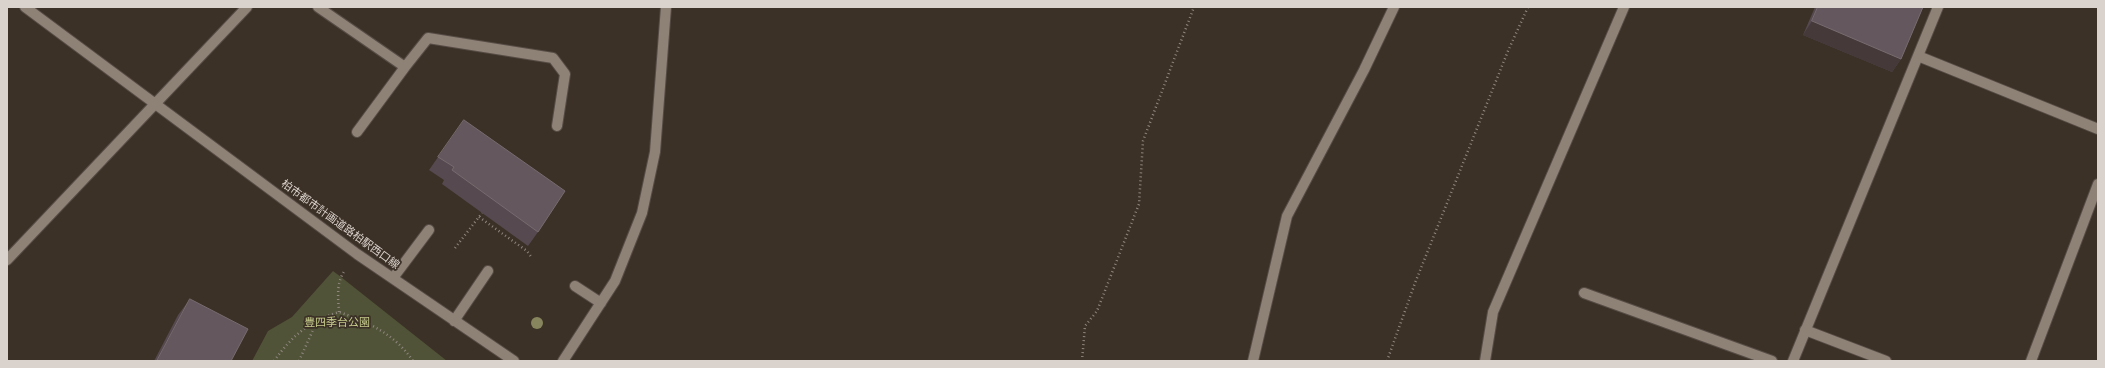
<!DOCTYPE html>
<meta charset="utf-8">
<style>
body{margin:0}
#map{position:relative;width:2105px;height:368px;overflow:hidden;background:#3c3127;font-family:"DejaVu Sans",sans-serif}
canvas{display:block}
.frame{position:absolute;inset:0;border:8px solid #dad2cc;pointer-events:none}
</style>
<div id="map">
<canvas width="2105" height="368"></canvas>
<div class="frame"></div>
</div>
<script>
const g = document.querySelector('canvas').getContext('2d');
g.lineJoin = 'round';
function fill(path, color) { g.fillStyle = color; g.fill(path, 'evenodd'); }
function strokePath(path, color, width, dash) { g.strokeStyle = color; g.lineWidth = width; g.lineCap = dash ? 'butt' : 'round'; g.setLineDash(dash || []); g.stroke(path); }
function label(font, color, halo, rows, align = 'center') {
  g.font = font + ' "DejaVu Sans","Noto Sans JP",sans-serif'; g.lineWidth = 3.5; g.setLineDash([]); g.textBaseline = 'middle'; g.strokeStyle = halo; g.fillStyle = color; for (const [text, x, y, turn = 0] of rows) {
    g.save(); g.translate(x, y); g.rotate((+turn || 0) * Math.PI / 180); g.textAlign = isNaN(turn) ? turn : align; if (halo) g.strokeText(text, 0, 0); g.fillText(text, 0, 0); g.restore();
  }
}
const green = new Path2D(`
 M333,271L341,277L447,361H252L268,331L292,317Z`);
const path = new Path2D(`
 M479,217L527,251L532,258
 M455,248L482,213
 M339,312C338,297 336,283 345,270
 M274,361C293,335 308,322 339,312C368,322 395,334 413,361
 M299,361L318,319
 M1082,361L1085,326L1097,311L1139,204L1143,141L1194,7
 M1387,361L1415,283L1508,51L1528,7`);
const minor = new Path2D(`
 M25,7L357,254L514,361
 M318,7L405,67L428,38L553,58L565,74L557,126
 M1918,56L2098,129
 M357,132L405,67
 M7,260L247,7
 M393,278L429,230
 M575,286L601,303
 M1584,293L1772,361
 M454,321L488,271
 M1805,330L1886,361
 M563,361L615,281L642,213L655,152L666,7
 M1253,361L1287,216L1364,70L1394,7
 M1485,361L1493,312L1624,7
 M1793,361L1938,7
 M2031,361L2098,184`);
const trees = [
 [537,323]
];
const wall = new Path2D(`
 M1815,7H1923L1901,59L1892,72L1803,35Z
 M464,120L538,232L528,246L442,184L444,180L429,170Z
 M190,299L231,361H154L178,315Z`);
const shadedWall = new Path2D(`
 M1812,21L1901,59L1892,72L1803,35Z`);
const building = new Path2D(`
 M1818,7H1923L1901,59L1812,21Z
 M464,120L565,191L538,232L452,170L454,167L438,157Z
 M190,299L248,329L231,361H157Z`);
const streetNames = [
 ["柏市都市計画道路柏駅西口線",340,225,36]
];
const parkNames = [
 ["豊四季台公園",337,323]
];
fill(green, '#505337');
strokePath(minor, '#564c45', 12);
strokePath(path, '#918880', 2.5, [1, 3]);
strokePath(minor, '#8e8176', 10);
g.fillStyle = '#87855e';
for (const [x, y] of trees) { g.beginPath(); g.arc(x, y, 6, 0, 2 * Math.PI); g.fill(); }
fill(wall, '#564950');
fill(shadedWall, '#46393a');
fill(building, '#64585e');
strokePath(building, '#776b6f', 1);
label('11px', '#dad2cc', '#3c3127', streetNames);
label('11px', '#c4ca8b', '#3c3127', parkNames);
</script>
